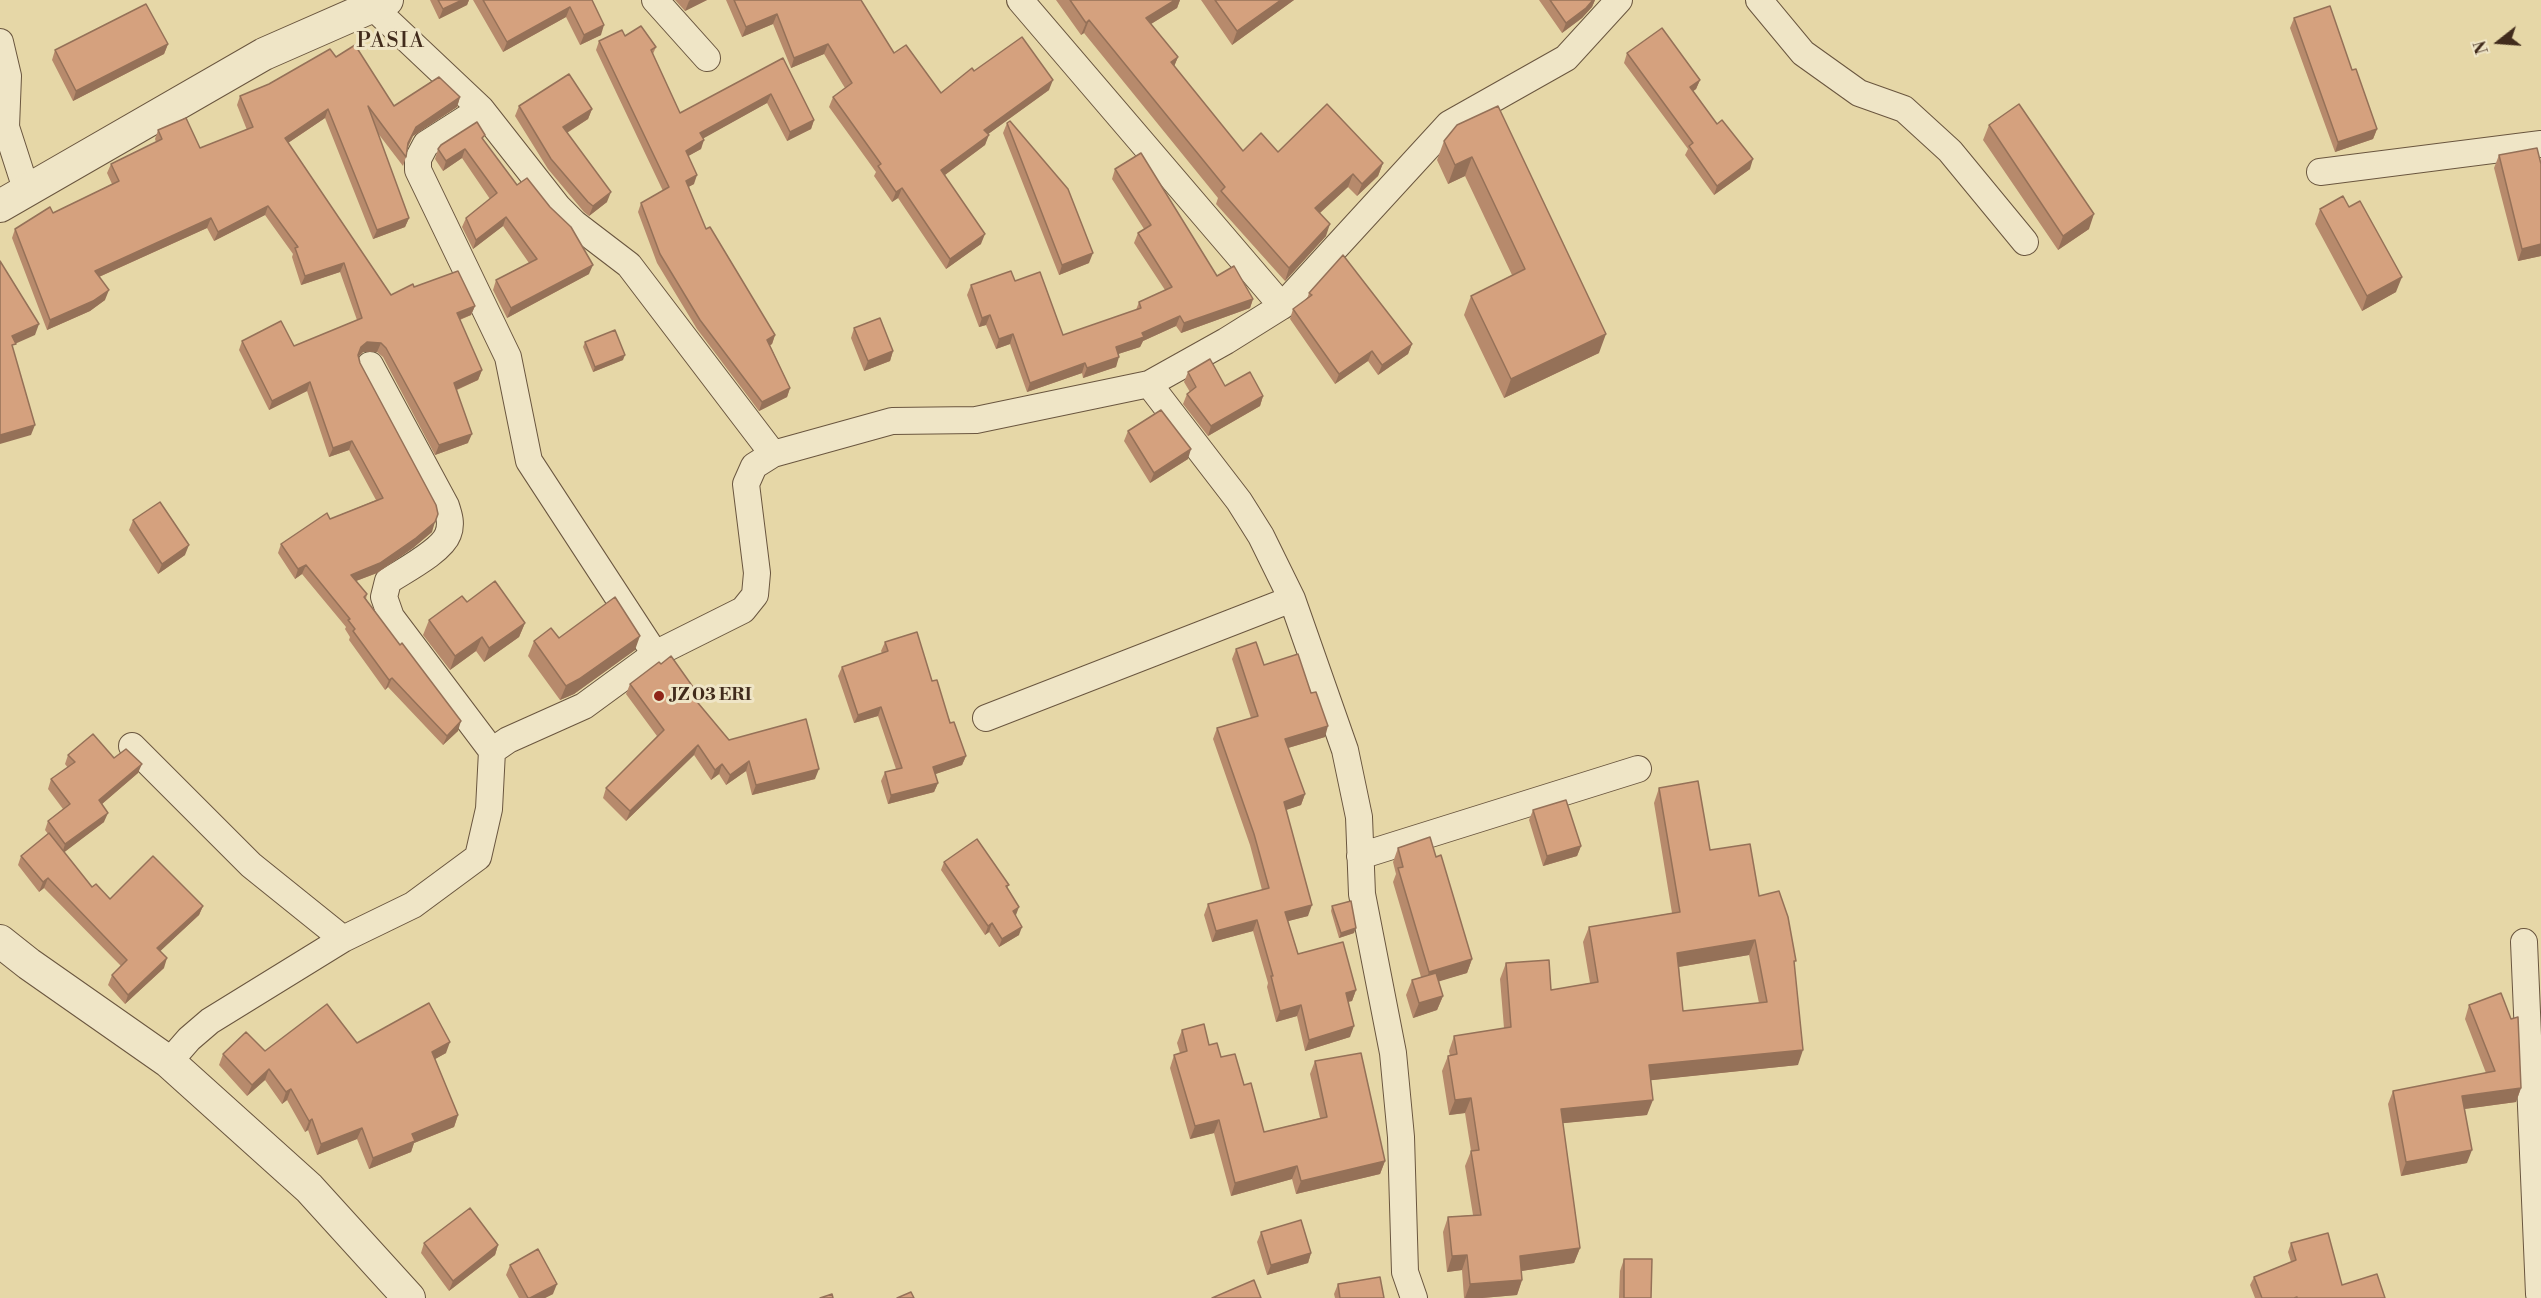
<!DOCTYPE html>
<style>
body{margin:0}
#map{position:relative;width:2541px;height:1298px;overflow:hidden;background:#e6d7a7;font-family:"Libre Bodoni",serif}
canvas{display:block}
.north{position:absolute;left:2469px;top:12px;width:60px;height:60px;-webkit-text-stroke:4px #efe5c6;paint-order:stroke;rotate:253deg;font-size:16px;font-weight:700;line-height:24px;text-align:center;color:#412b1c}
.north::after{content:'';display:block;margin:auto;width:21px;height:27px;background:#412b1c;clip-path:polygon(50% 0,100% 100%,50% 72%,0 100%)}
</style>
<div id="map">
<canvas width="2541" height="1298"></canvas>
<div class="north">N</div>
</div>
<script>
const g = document.querySelector('canvas').getContext('2d');
g.lineJoin = 'round';
function strokePath(path, color, width, dash) { g.strokeStyle = color; g.lineWidth = width; g.lineCap = dash ? 'butt' : 'round'; g.setLineDash(dash || []); g.stroke(path); }
function fill(path, color) { g.fillStyle = color; g.fill(path, 'evenodd'); }
function label(font, color, halo, rows, align = 'center') {
  g.font = font + ' "Libre Bodoni",serif'; g.lineWidth = 6; g.setLineDash([]); g.textBaseline = 'middle'; g.strokeStyle = halo; g.fillStyle = color; for (const [text, x, y, turn = 0] of rows) {
    g.save(); g.translate(x, y); g.rotate((+turn || 0) * Math.PI / 180); g.textAlign = isNaN(turn) ? turn : align; if (halo) g.strokeText(text, 0, 0); g.fillText(text, 0, 0); g.restore();
  }
}
const minor = new Path2D(`
 M655,0L707,58
 M1020,0L1282,306
 M1759,0L1803,53L1859,93L1904,109L1950,151L2025,242
 M374,8L481,109L558,207L574,223L629,265L773,454
 M0,42L8,76L6,127L26,189
 M481,109L426,144L418,159V170L508,357L529,461L655,654
 M2320,172L2541,144
 M370,365L446,506C449,515 452,524 448,534C442,551 403,571 388,581L384,597L391,617L492,751
 M1149,384L1239,501L1261,536L1292,599L1345,750L1359,817L1362,894L1393,1053L1401,1137L1405,1272L1414,1298
 M986,718L1292,599
 M132,746L251,865L343,939
 M1360,856L1638,769
 M2524,942L2539,1294
 M169,1062L189,1039L210,1021L343,939L413,905L478,857L489,809L492,751L508,740L584,706L655,654L743,610L755,595L757,573L746,484L754,466L773,454L892,421L976,420L1149,384L1226,341L1282,306L1449,124L1566,58L1619,0`);
const tertiary = new Path2D(`
 M0,206L264,54L387,0
 M0,941L29,964L169,1062L309,1188L409,1298`);
const wall = new Path2D(`
 M430,0H469L467,5L439,19Z
 M473,0H592L601,35L580,45L566,17L503,52Z
 M675,0H707L685,11Z
 M726,0H861L894,53L941,93L974,71L1049,90L988,134L985,145L945,175L981,244L946,269L898,198L892,202L874,176L876,172L829,107L833,97L845,88L824,54L791,68L773,24L742,37Z
 M1056,0H1180L1177,8L1151,24L1178,57L1174,66L1243,151L1278,152L1383,163L1378,176L1357,196L1348,187L1320,213L1326,236L1285,281L1216,204L1218,198L1084,33L1081,35Z
 M1201,0H1294L1232,45Z
 M1539,0H1595L1592,7L1582,18L1562,33Z
 M2294,18L2352,70L2377,129L2373,139L2335,152L2290,28Z
 M625,36L656,47L653,54L680,113L783,58L814,120L811,129L787,141L767,103L703,138L701,149L688,156L694,184L688,187L706,229L775,335L772,344L770,345L790,388L787,397L759,411L697,329L657,263L638,212L641,203L663,191L596,50L599,41Z
 M168,44L164,54L73,101L52,60L55,50Z
 M1627,53L1700,80L1696,89L1693,91L1750,169L1714,195L1685,155L1688,149L1624,63Z
 M336,57L394,106L460,97L457,107L413,136L408,147L406,157L403,166L377,132L409,218L405,227L373,239L325,118L288,143L391,295L414,287L475,306L471,315L460,320L482,370L478,380L457,390L468,443L435,455L383,357L377,352H363L359,356L360,363L432,532L413,548L377,573L356,581L367,594L366,599L458,731L443,745L388,687L385,690L349,640L350,637L345,629L346,627L302,574L295,579L278,553L281,544L330,519L376,500L349,450L329,457L307,391L269,410L239,350L242,341L294,346L357,320L340,272L301,285L292,257L293,254L265,215L214,241L207,228L99,277L105,300L90,311L47,330L12,238L15,229L53,213L112,184L107,173L111,164L156,142L155,139L158,130L200,148L247,130L237,105L240,96Z
 M519,106L592,109L588,119L567,133L607,202L589,216L584,212L548,169L515,116Z
 M1007,123L1089,263L1059,275L1003,133Z
 M1457,125L1599,353L1504,398L1464,315L1471,296L1512,275L1465,176L1448,184L1437,160L1444,141Z
 M1989,125L2089,229L2058,250L1983,140Z
 M483,140L517,185L589,274L507,318L493,290L496,280L529,263L503,226L473,249L462,227L466,218L490,199L462,158L443,171L435,159L438,149Z
 M2499,155L2541,164V256L2518,261L2494,168Z
 M1115,169L1217,276L1253,299L1250,308L1181,333L1176,326L1143,341L1140,347L1118,354L1116,367L1083,378L1082,373L1027,392L1010,344L996,349L986,325L979,327L967,295L971,285L1015,281L1063,335L1136,310L1139,302L1165,290L1134,243L1138,233L1144,229L1112,179Z
 M2320,209L2396,292L2362,311L2315,224Z
 M1309,293L1412,344L1408,354L1378,375L1368,361L1335,384L1290,319L1293,309L1307,299Z
 M854,328L893,351L890,361L864,371L851,338Z
 M585,342L623,360L593,372L583,347Z
 M1188,372L1225,386L1263,396L1260,406L1208,436L1183,404L1187,394L1190,392L1184,382Z
 M1128,431L1188,459L1150,483L1124,441Z
 M133,520L185,555L158,574L129,530Z
 M467,602L525,623L519,637L484,662L476,651L450,670L423,635L429,620Z
 M559,638L635,650L574,694L560,700L528,656L534,641Z
 M885,642L932,681L966,756L962,765L935,774L938,783L934,792L888,804L881,781L885,772L896,769L878,716L854,723L838,676L842,667L882,653L881,651Z
 M1236,649L1264,665L1325,737L1288,748L1305,794L1301,805L1286,810L1308,916L1288,921L1298,954L1356,990L1352,1001L1348,1002L1350,1037L1305,1051L1297,1016L1276,1022L1267,987L1268,983L1253,931L1212,942L1204,915L1208,904L1262,890L1250,845L1213,739L1217,728L1251,718L1232,659Z
 M630,684L693,687L691,694L729,740L815,779L752,795L746,771L726,785L719,774L711,780L694,755L626,821L603,798L606,788L657,736L626,694Z
 M68,755L114,758L138,773L102,804L104,822L64,852L92,887L110,899L203,906L199,915L160,951L164,968L125,1004L108,985L112,975L121,966L44,888L39,892L18,865L21,856L48,834L45,830L48,821L63,809L48,789L51,779L68,768L65,764Z
 M1659,788L1710,850L1759,896L1794,966L1798,1065L1651,1080L1647,1115L1563,1123L1580,1248L1574,1263L1521,1271L1522,1280L1517,1295L1482,1298H1464L1462,1270L1447,1272L1443,1232L1448,1217L1473,1215L1465,1166L1471,1151L1465,1113L1449,1115L1442,1071L1448,1056H1450L1449,1051L1454,1036L1504,1028L1500,979L1506,963L1551,990L1590,983L1583,942L1589,927L1672,913L1654,803ZM1749,955L1759,1003L1683,1011L1679,967Z
 M1533,810L1581,846L1577,856L1543,866L1529,820Z
 M1398,848L1436,857L1472,959L1467,973L1438,981L1443,996L1437,1010L1413,1018L1406,995L1412,980L1421,977L1393,882L1396,874L1393,862Z
 M944,862L1009,885L1007,888L1016,915L1019,935L999,947L989,932L985,935L941,870Z
 M1332,906L1354,933L1339,938L1331,911Z
 M2469,1005L2521,1088L2516,1102L2464,1109L2467,1163L2401,1176L2388,1104L2393,1091L2486,1073L2465,1019Z
 M1182,1030L1209,1045L1244,1085L1264,1132L1320,1118L1310,1074L1315,1061L1385,1161L1380,1174L1296,1194L1292,1179L1231,1196L1214,1133L1190,1139L1170,1068L1174,1055L1180,1053L1177,1043Z
 M357,1043L446,1053L435,1059L458,1115L454,1127L414,1143L411,1152L369,1169L357,1139L317,1155L308,1130L305,1132L287,1100L282,1104L265,1080L247,1096L219,1065L223,1054Z
 M1261,1232L1311,1253L1308,1263L1267,1275L1257,1242Z
 M424,1243L498,1245L495,1255L449,1291L421,1253Z
 M2291,1243L2342,1285L2385,1298H2255L2250,1285L2254,1277L2291,1262L2288,1252Z
 M1624,1259L1651,1298H1619L1620,1271Z
 M510,1265L553,1294L545,1298H519L506,1275Z
 M1338,1284L1384,1298H1335L1334,1294Z`);
const shadedWall = new Path2D(`
 M462,0H469L467,5L439,19L443,9Z
 M690,0H707L685,11L689,1Z
 M1175,0H1180L1177,8L1141,30L1146,18Z
 M1281,0H1294L1232,45L1237,31Z
 M1593,0H1595L1592,7L1582,18L1562,33L1566,23Z
 M570,7L566,17L503,52L507,42Z
 M777,14L773,24L742,37L746,27Z
 M1089,20L1084,33L1081,35L1086,23Z
 M604,25L601,35L580,45L584,35Z
 M168,44L164,54L73,101L76,91Z
 M828,44L824,54L791,68L794,58Z
 M1178,57L1173,69L1171,62Z
 M1053,80L1049,90L980,140L984,130Z
 M1700,80L1696,89L1687,96L1690,87Z
 M771,94L767,103L697,142L700,133Z
 M460,97L457,107L413,136L405,152L408,143L416,127Z
 M328,109L325,118L282,147L285,138Z
 M592,109L588,119L560,137L563,127Z
 M814,120L811,129L787,141L790,132Z
 M2377,129L2373,139L2335,152L2338,142Z
 M989,135L985,145L938,180L941,170Z
 M704,140L701,149L683,159L686,151Z
 M465,149L462,158L443,171L446,161Z
 M1472,157L1465,176L1448,184L1455,165Z
 M1753,159L1750,169L1714,195L1717,186Z
 M1383,163L1378,176L1357,196L1362,184Z
 M1353,174L1348,187L1311,221L1315,208Z
 M697,175L694,184L683,190L686,181Z
 M902,188L898,198L892,202L896,192Z
 M611,192L607,202L589,216L593,206Z
 M268,206L265,215L214,241L218,232Z
 M2094,214L2089,229L2058,250L2063,236Z
 M506,217L503,226L473,249L476,240Z
 M211,218L207,228L92,280L95,271Z
 M409,218L405,227L373,239L377,230Z
 M1330,224L1326,236L1285,281L1289,268Z
 M985,234L981,244L946,269L950,259Z
 M2541,244V256L2518,261L2522,249Z
 M1093,253L1089,263L1059,275L1062,265Z
 M344,263L340,272L301,285L305,276Z
 M593,265L589,274L507,318L511,308Z
 M2402,277L2396,292L2362,311L2367,296Z
 M109,290L105,300L90,311L47,330L50,320Z
 M1253,299L1250,308L1181,333L1184,323Z
 M475,306L471,315L453,322L457,313Z
 M990,315L986,325L979,327L982,318Z
 M1180,316L1176,326L1143,341L1140,347L1112,356L1116,347L1142,333Z
 M39,324L35,335L8,347L12,336Z
 M1013,334L1010,344L996,349L999,339Z
 M1606,334L1599,353L1504,398L1511,379Z
 M775,335L772,344L764,349L767,340Z
 M367,342L381,343L377,352H363L358,357L361,347Z
 M1412,344L1408,354L1378,375L1382,365Z
 M893,351L890,361L864,371L868,361Z
 M1372,351L1368,361L1335,384L1339,374Z
 M625,355L623,360L593,372L595,367Z
 M1119,357L1116,367L1083,378L1087,368Z
 M1085,363L1082,373L1027,392L1030,383Z
 M482,370L478,380L451,392L454,383Z
 M310,382L307,391L269,410L272,401Z
 M790,388L787,397L759,411L762,402Z
 M1263,396L1260,406L1208,436L1211,426Z
 M35,425L31,435L0,444V435Z
 M472,434L468,443L435,455L439,445Z
 M352,441L349,450L329,457L333,448Z
 M1191,449L1188,459L1150,483L1154,473Z
 M435,522L432,532L413,548L377,573L348,584L351,575Z
 M189,545L185,555L158,574L162,564Z
 M306,565L302,574L295,579L298,569Z
 M525,623L519,637L484,662L489,648Z
 M640,636L635,650L574,694L560,700L566,686Z
 M482,637L476,651L450,670L455,656Z
 M392,678L388,687L385,690L389,680Z
 M881,707L878,716L854,723L858,715Z
 M461,721L458,731L443,745L447,736Z
 M1328,726L1325,737L1281,750L1285,739Z
 M698,745L694,755L626,821L630,811Z
 M966,756L962,765L930,776L933,767Z
 M749,761L746,771L726,785L730,775Z
 M142,764L138,773L95,810L99,800Z
 M722,764L719,774L711,780L715,770Z
 M819,769L815,779L752,795L756,785Z
 M938,783L934,792L888,804L891,795Z
 M1305,794L1301,805L1280,812L1284,802Z
 M108,813L104,822L62,854L65,844Z
 M1581,846L1577,856L1543,866L1547,856Z
 M48,878L44,888L39,892L43,882Z
 M1312,905L1308,916L1281,923L1285,912Z
 M203,906L199,915L154,957L157,948Z
 M1019,907L1016,915L1010,919L1013,911Z
 M1257,920L1253,931L1212,942L1216,931Z
 M992,923L989,932L985,935L988,926Z
 M1022,927L1019,935L999,947L1002,939Z
 M1356,928L1354,933L1339,938L1341,933Z
 M1755,940L1749,955L1672,968L1677,953Z
 M167,958L164,968L125,1004L128,995Z
 M1472,959L1467,973L1424,986L1429,972Z
 M1356,990L1352,1001L1342,1003L1346,993Z
 M1443,996L1437,1010L1413,1018L1419,1003Z
 M1301,1005L1297,1016L1276,1022L1280,1011Z
 M1354,1026L1350,1037L1305,1051L1309,1040Z
 M450,1042L446,1053L428,1063L432,1052Z
 M1803,1050L1798,1065L1644,1081L1649,1065Z
 M269,1069L265,1080L247,1096L252,1085Z
 M2521,1088L2516,1102L2457,1110L2462,1096Z
 M291,1089L287,1100L282,1104L286,1092Z
 M1471,1098L1465,1113L1449,1115L1455,1100Z
 M1653,1100L1647,1115L1555,1124L1561,1109Z
 M458,1115L454,1127L414,1143L411,1152L369,1169L373,1158L412,1134Z
 M312,1119L308,1130L305,1132L309,1121Z
 M1219,1120L1214,1133L1190,1139L1195,1126Z
 M362,1128L357,1139L317,1155L321,1144Z
 M2472,1150L2467,1163L2401,1176L2406,1162Z
 M1385,1161L1380,1174L1296,1194L1301,1181Z
 M1297,1166L1292,1179L1231,1196L1235,1183Z
 M498,1245L495,1255L449,1291L453,1281Z
 M1580,1248L1574,1263L1515,1272L1520,1256Z
 M1311,1253L1308,1263L1267,1275L1271,1265Z
 M1467,1255L1462,1270L1447,1272L1452,1256Z
 M1522,1280L1517,1295L1482,1298H1465L1470,1284Z
 M557,1284L553,1294L545,1298H530Z`);
const building = new Path2D(`
 M438,0H462L443,9Z
 M483,0H592L604,25L584,35L570,7L507,42Z
 M734,0H861L894,53L906,45L941,93L972,68L974,71L1022,37L1053,80L984,130L989,135L941,170L985,234L950,259L902,188L896,192L878,166L881,164L833,97L852,83L828,44L794,58L777,14L746,27Z
 M1070,0H1175L1146,18L1178,57L1171,62L1243,151L1261,133L1278,152L1327,104L1383,163L1362,184L1353,174L1315,208L1330,224L1289,268L1221,191L1225,187L1089,20L1086,23Z
 M1215,0H1281L1237,31Z
 M1550,0H1593L1586,8L1566,23Z
 M146,4L168,44L76,91L55,50Z
 M2330,6L2352,70L2356,69L2377,129L2338,142L2294,18Z
 M641,26L656,47L651,50L680,113L783,58L814,120L790,132L771,94L700,133L704,140L686,151L697,175L686,181L706,229L710,227L775,335L767,340L790,388L762,402L700,320L660,254L641,203L669,187L599,41L622,30L625,36Z
 M1662,28L1700,80L1690,87L1717,124L1722,120L1753,159L1717,186L1689,146L1693,143L1627,53Z
 M355,45L394,106L439,77L460,97L416,127L408,143L406,157L368,106L409,218L377,230L328,109L285,138L391,295L413,284L414,287L458,271L475,306L457,313L482,370L454,383L472,434L439,445L386,348L381,343L367,342L361,347L358,355L360,363L436,505L438,514L435,522L416,538L380,563L351,575L367,594L364,597L400,645L402,643L461,721L447,736L392,678L389,680L353,631L355,629L348,620L350,619L306,565L298,569L281,544L327,513L330,519L383,498L352,441L333,448L310,382L272,401L242,341L281,321L294,346L362,318L344,263L305,276L295,248L298,247L268,206L218,232L211,218L95,271L109,290L93,301L50,320L15,229L50,207L53,213L119,181L111,164L162,139L158,130L186,118L200,148L253,127L240,96L269,84L330,49L336,57Z
 M569,74L592,109L563,127L611,192L593,206L588,202L551,159L519,106Z
 M2019,104L2094,214L2063,236L1989,125Z
 M1498,106L1606,334L1511,379L1471,296L1525,269L1472,157L1455,165L1444,141L1457,125Z
 M1010,121L1068,189L1093,253L1062,265L1007,123Z
 M477,122L485,135L482,138L517,185L527,178L550,207L571,227L593,265L511,308L496,280L537,259L506,217L476,240L466,218L497,193L465,149L446,161L438,149L441,145Z
 M2537,148L2541,164V244L2522,249L2499,155Z
 M1141,153L1217,276L1234,266L1253,299L1184,323L1180,316L1142,333L1144,337L1116,347L1119,357L1087,368L1085,363L1030,383L1013,334L999,339L990,315L982,318L971,285L1011,271L1015,281L1040,272L1063,335L1141,308L1139,302L1172,287L1138,233L1151,225L1115,169Z
 M2343,196L2349,207L2360,201L2402,277L2367,296L2320,209Z
 M1343,255L1412,344L1382,365L1372,351L1339,374L1293,309L1312,295L1309,293Z
 M0,261L39,324L12,336L16,344L12,345L35,425L0,435Z
 M880,318L893,351L868,361L854,328Z
 M615,330L625,355L595,367L585,342Z
 M1210,359L1225,386L1250,372L1263,396L1211,426L1187,394L1196,387L1188,372Z
 M1161,410L1191,449L1154,473L1128,431Z
 M160,502L189,545L162,564L133,520Z
 M495,581L525,623L489,648L482,637L455,656L429,620L462,596L467,602Z
 M615,597L640,636L579,679L566,686L534,641L551,628L559,638Z
 M917,632L932,681L937,680L950,723L954,722L966,756L933,767L938,783L891,795L885,772L902,768L881,707L858,715L842,667L888,651L885,642Z
 M1256,642L1264,665L1298,654L1311,693L1316,692L1328,726L1285,739L1305,794L1284,802L1312,905L1285,912L1298,954L1343,942L1356,990L1346,993L1354,1026L1309,1040L1301,1005L1280,1011L1271,976H1273L1257,920L1216,931L1208,904L1269,888L1254,834L1217,728L1258,716L1236,649Z
 M671,656L693,687L688,691L729,740L806,719L819,769L756,785L749,761L730,775L722,764L715,770L698,745L630,811L606,788L664,730L630,684L659,662L661,664Z
 M93,734L114,758L126,749L142,764L99,800L108,813L65,844L48,821L70,804L51,779L75,762L68,755Z
 M1698,781L1710,850L1750,844L1759,896L1779,891L1788,917L1796,961H1794L1803,1050L1649,1065L1653,1100L1561,1109L1580,1248L1520,1256L1522,1280L1470,1284L1467,1255L1452,1256L1448,1217L1481,1215L1471,1151L1479,1150L1471,1098L1455,1100L1448,1056L1457,1054L1454,1036L1511,1027L1506,963L1549,960L1551,990L1598,982L1589,927L1680,912L1659,788ZM1755,940L1767,1002L1683,1011L1677,953Z
 M1566,800L1581,846L1547,856L1533,810Z
 M49,833L92,887L96,884L110,899L153,856L203,906L157,948L167,958L128,995L112,975L127,960L48,878L43,882L21,856Z
 M1430,837L1436,857L1441,855L1472,959L1429,972L1398,868L1403,867L1398,848Z
 M977,839L1009,885L1006,886L1019,907L1013,911L1022,927L1002,939L992,923L988,926L944,862Z
 M1351,901L1356,928L1341,933L1332,906Z
 M1436,973L1443,996L1419,1003L1412,980Z
 M2501,993L2511,1019L2518,1017L2521,1088L2462,1096L2472,1150L2406,1162L2393,1091L2495,1071L2469,1005Z
 M429,1003L450,1042L432,1052L458,1115L412,1134L415,1141L373,1158L362,1128L321,1144L312,1119L309,1121L291,1089L286,1092L269,1069L252,1085L223,1054L246,1032L265,1051L327,1004L357,1043Z
 M1204,1024L1209,1045L1217,1043L1221,1057L1235,1054L1244,1085L1251,1083L1264,1132L1327,1117L1315,1061L1361,1053L1385,1161L1301,1181L1297,1166L1235,1183L1219,1120L1195,1126L1174,1055L1187,1051L1182,1030Z
 M470,1208L498,1245L453,1281L424,1243Z
 M1301,1220L1311,1253L1271,1265L1261,1232Z
 M2328,1233L2342,1285L2377,1274L2385,1298H2297V1297L2294,1298H2262L2254,1277L2296,1260L2291,1243Z
 M538,1249L557,1284L530,1298H528L510,1265Z
 M1624,1259H1652L1651,1298H1624Z
 M1380,1277L1384,1298H1340L1338,1284Z
 M1254,1280L1261,1298H1212Z
 M911,1292L914,1298H897Z
 M832,1294L833,1298H820Z`);
const markers = [
 [659,696,6,"#8f2418"]
];
const poiNames = [
 ["JZ 03 ERI",671,696]
];
const quarterNames = [
 ["PASIA",391,42]
];
strokePath(minor, '#6a563f', 28);
strokePath(tertiary, '#6a563f', 34);
strokePath(minor, '#efe5c6', 26);
strokePath(tertiary, '#efe5c6', 32);
fill(wall, '#b78a6c');
fill(shadedWall, '#957158');
fill(building, '#d5a17e');
strokePath(building, '#957158', 1.5);
for (const [x, y, r, color] of markers) { const dot = new Path2D(); dot.arc(x, y, r, 0, 2 * Math.PI); g.fillStyle = color; g.fill(dot); strokePath(dot, '#efe5c6', 2); }
label('bold 18px', '#412b1c', '#efe5c6', poiNames, 'left');
g.letterSpacing = '1.5px';
label('21px', '#412b1c', '#efe5c6', quarterNames);
g.letterSpacing = '0px';
</script>
